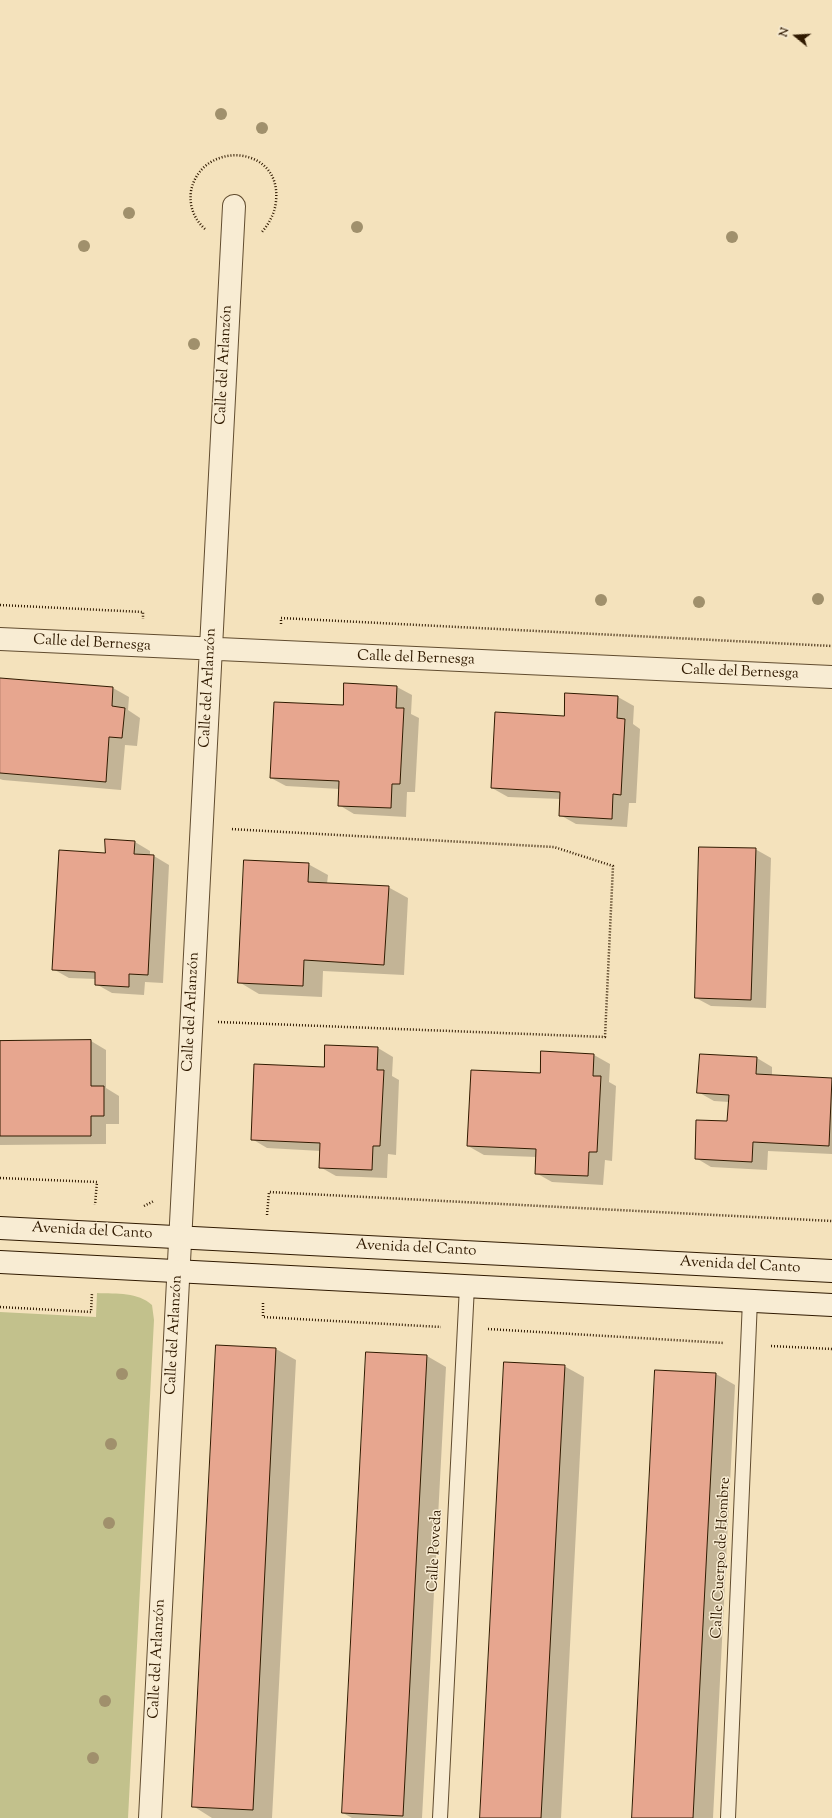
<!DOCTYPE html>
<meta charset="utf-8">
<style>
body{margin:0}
#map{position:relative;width:832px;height:1818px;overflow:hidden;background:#f4e2bc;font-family:"Sorts Mill Goudy",serif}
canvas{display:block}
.north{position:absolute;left:776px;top:16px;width:40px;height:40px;-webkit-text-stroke:3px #f8ecd3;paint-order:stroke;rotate:288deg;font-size:11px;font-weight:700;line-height:16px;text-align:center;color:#301a00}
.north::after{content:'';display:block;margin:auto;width:14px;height:18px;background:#301a00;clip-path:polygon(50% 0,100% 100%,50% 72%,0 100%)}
</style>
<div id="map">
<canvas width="832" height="1818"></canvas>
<div class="north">N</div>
</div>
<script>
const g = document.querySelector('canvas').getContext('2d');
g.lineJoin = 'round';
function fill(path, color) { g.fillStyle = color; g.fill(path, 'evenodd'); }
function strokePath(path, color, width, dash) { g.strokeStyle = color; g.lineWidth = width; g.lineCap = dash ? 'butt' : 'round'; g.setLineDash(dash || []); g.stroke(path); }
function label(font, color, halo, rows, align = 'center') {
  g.font = font + ' "Sorts Mill Goudy",serif'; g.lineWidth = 3; g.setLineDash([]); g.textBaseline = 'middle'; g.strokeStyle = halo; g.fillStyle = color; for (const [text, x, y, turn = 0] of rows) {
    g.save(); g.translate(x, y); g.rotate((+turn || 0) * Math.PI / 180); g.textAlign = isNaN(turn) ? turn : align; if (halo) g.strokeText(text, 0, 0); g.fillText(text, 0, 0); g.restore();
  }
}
const green = new Path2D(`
 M97,1293C117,1294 138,1292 152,1305L154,1320L128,1818H0V1312L96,1317Z`);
const shadow = new Path2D(`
 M0,679L113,688L129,697L128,710L140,718L137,746L125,745L121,790L3,780L0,779Z
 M397,687L412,695L411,714L419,718L415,792H407L406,817L354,814L339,805L340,789L286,786L271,778L344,706Z
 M566,694L618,697L634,706L633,724L640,729L636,803H629L627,827L576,824L560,815L561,799L508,797L492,788L565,717Z
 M106,840L135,842L150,851V856H154L169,865L163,983L145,982L144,995L112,993L96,984V979L69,978L53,969L106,854Z
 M755,849L771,858L766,1008L711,1006L696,998Z
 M308,864L328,875L327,884L388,887L408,898L404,975L323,971L322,997L259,994L239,982Z
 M91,1041L106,1050V1088L119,1096V1124H106V1144L0,1145V1042Z
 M378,1048L393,1057L392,1076L399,1080L396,1155L388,1154L387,1178L336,1176L320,1167L321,1151L267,1148L252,1139L325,1068Z
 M542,1052L594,1055L610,1064L609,1082L616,1086L612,1161L605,1160L603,1185L552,1182L536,1173L537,1157L484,1155L468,1146L541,1074Z
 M757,1058L772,1067V1076L832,1079V1154L768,1151L767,1170L711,1167L696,1158L728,1122L729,1102L714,1101L698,1092Z
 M217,1346L276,1349L296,1360L272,1818H212L193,1806Z
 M427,1356L446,1367L422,1818H352L343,1813Z
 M564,1366L584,1377L561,1818H481Z
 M716,1374L735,1385L713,1818H633Z`);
const building = new Path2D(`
 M0,678L113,687L112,706L125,708L122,738L109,737L106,782L0,773Z
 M344,683L397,686L396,708H404L400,784H392L391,808L338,806L339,781L270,778L274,702L343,705Z
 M565,693L618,696L617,718L625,719L621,795L613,794L612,819L559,816L560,792L491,788L495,712L564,716Z
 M105,839L135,841L134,854L154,855L148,975L129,974V987L95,985V972L52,970L59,850L105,853Z
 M699,847L756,848L751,1000L695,998Z
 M244,860L309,863L308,882L389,886L384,965L304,960L303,986L238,983Z
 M91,1040V1086H104V1116H91V1136H0V1041Z
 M325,1045L378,1047L377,1070H384L380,1146H373L372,1170L319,1168L320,1143L251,1140L254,1064L324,1067Z
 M541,1051L594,1054L593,1076H601L597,1152H589L588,1176L535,1174L536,1149L467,1146L471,1070L540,1073Z
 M700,1054L757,1057L756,1074L832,1078L829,1146L753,1142L752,1162L695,1159L696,1120L727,1121L729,1095L697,1093Z
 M216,1345L276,1348L253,1810L192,1807Z
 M366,1352L427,1355L403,1816L342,1813Z
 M504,1362L565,1365L541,1818H480Z
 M655,1370L716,1373L693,1818H632Z`);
const path = new Path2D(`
 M205,229C194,219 189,206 191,191C201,140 282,144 276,201C275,213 269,224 261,233
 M0,605L143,612V619
 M281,624V618L832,646
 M218,1022L605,1037L613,866L554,847L230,829
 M0,1178L97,1182L95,1205
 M144,1206L154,1201
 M267,1215L269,1192L832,1221
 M263,1303V1317L441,1327
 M0,1307L91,1312L92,1293
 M488,1329L724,1343
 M771,1346L832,1349`);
const service = new Path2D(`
 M440,1818L467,1286
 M728,1818L750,1300`);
const minor = new Path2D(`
 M0,639L832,677
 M150,1818L234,206`);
const secondary = new Path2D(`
 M0,1228L832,1271
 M0,1262L832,1305`);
const trees = [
 [221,114],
 [262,128],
 [129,213],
 [357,227],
 [732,237],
 [84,246],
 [194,344],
 [818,599],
 [601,600],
 [699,602],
 [122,1374],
 [111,1444],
 [109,1523],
 [105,1701],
 [93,1758]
];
const streetNames = [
 ["Calle del Arlanzón",225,365,-87],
 ["Calle del Bernesga",92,644,3],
 ["Calle del Bernesga",416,659,2],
 ["Calle del Bernesga",740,673,2],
 ["Calle del Arlanzón",209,688,-87],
 ["Calle del Arlanzón",192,1012,-87],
 ["Avenida del Canto",92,1232,3],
 ["Avenida del Canto",416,1249,3],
 ["Avenida del Canto",740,1266,3],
 ["Calle del Arlanzón",175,1335,-87],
 ["Calle Poveda",436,1551,-87],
 ["Calle Cuerpo de Hombre",722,1558,-87],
 ["Calle del Arlanzón",158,1659,-87]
];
fill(green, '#c2c18c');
fill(shadow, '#0003');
fill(building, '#e7a68f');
strokePath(building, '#301a00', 1);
strokePath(service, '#614c2f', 16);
strokePath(minor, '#614c2f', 24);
strokePath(secondary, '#301a00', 24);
strokePath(path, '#301a00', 2.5, [1, 2]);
strokePath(service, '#f8ecd3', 14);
strokePath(minor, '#f8ecd3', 22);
strokePath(secondary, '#f8ecd3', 22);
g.fillStyle = '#a0906c';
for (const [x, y] of trees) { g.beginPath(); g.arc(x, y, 6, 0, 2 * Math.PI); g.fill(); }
label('15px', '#301a00', '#f8ecd3', streetNames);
</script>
